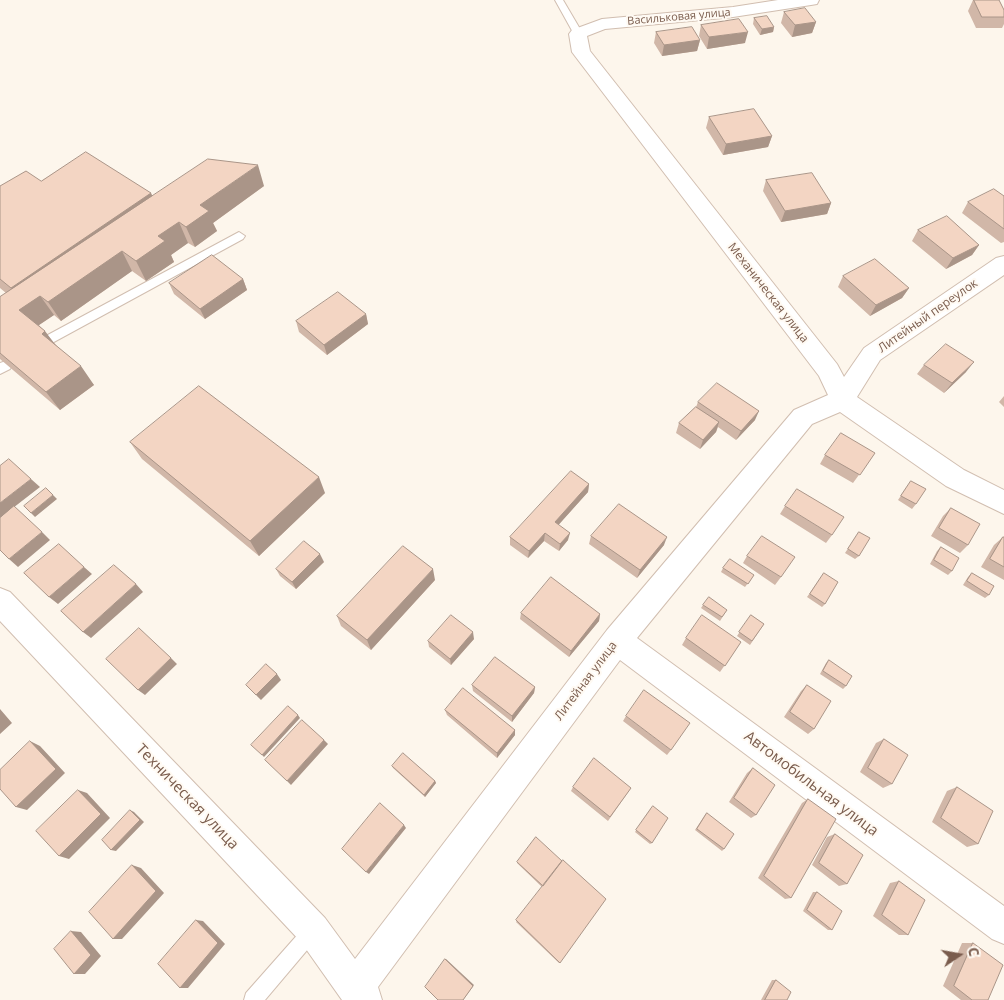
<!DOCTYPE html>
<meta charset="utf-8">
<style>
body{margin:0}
#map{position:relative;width:1004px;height:1000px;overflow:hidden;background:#fdf6ec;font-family:"Open Sans",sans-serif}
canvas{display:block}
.north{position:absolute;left:934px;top:930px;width:50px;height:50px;-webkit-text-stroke:4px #fffaf3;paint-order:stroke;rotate:78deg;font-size:14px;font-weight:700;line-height:20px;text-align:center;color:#7a5c4d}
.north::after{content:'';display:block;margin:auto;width:18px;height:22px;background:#7a5c4d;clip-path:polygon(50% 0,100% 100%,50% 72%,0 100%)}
</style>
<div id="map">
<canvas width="1004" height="1000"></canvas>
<div class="north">С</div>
</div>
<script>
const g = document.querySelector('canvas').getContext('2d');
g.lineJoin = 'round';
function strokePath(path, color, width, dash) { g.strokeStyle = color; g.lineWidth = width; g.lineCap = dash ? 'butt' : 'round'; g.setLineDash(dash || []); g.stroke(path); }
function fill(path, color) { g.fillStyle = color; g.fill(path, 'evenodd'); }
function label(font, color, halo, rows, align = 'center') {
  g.font = font + ' "Open Sans",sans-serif'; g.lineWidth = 4; g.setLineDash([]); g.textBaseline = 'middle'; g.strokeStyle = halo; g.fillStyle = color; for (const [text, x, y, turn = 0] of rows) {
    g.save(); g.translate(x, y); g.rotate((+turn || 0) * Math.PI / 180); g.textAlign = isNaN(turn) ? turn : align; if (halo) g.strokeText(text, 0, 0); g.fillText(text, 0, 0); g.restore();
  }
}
const lane = new Path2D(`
 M555,0H563L583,34L581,36H575Z
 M239,232L245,236L243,239L52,343H44L42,340L44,337Z
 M6,361L10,363L12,366L10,369L0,374V363Z
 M313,921L319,924L322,930L319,936L265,1000H244L246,993L307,924Z`);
const street = new Path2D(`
 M778,0H819L817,4L811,5L733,17L605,29L587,36L590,51L837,364L844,377L864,348L996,258L1004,256V275L880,360L857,397L964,470L1004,490V514L946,486L840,412L812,424L637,638L1004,906V944L992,939L620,660L378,987L382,1000H342L301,942L0,621V588L10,592L325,918L355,959L607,630L794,410L828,395L819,376L575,56L572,52L569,34L572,30L602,19L733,7Z`);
const wall = new Path2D(`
 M973,0H999L1004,10V24L1002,28H976L968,11Z
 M784,12L816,22L812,33L792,37L781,23Z
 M754,18L774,27L773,32L760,35L753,24Z
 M701,25L745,43L707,49L699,36Z
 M656,32L700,40L697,51L662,56L654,43Z
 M709,117L772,136L768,147L723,155L706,128Z
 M766,180L831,203L827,214L781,222L763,191Z
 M41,181L151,193L152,196L264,186L213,223L217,231L195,247L188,243L171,255L174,262L146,281L132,271L61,321L54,315L39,325L56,345L94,385L60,410L0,359V297L6,293L0,288V186Z
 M1004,196V242L1001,243L962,213L968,202Z
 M918,230L979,245L972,255L946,269L912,241Z
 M843,276L909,288L902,298L870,316L838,287Z
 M243,279L247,290L205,319L174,294L169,283Z
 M366,314L368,324L327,355L299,332L296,321Z
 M924,365L966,372L944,393L917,374Z
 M1004,396V407L999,402Z
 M698,402L755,420L736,440L718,427L716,432L700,449L676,433L679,423L696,407Z
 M130,442L325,493L259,556L142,459Z
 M875,453L853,483L820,464L825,455Z
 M911,481L916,504L912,509L898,500Z
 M589,484L588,492L558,525L568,540L559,551L544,541L528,558L510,545V537Z
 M785,506L832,535L826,543L780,514Z
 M951,508L968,545L960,553L931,536L943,516Z
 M859,532V556L855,559L845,553Z
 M591,536L664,545L637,578L589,544Z
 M1003,537H1004V580L981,567L994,545Z
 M941,547L952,571L948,575L930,564L937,551Z
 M747,556L781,577L775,585L743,563Z
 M324,562L296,589L280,576L276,569Z
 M723,568L754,575L745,587L721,572Z
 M824,573L825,604L822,607L807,597Z
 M972,573L989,595L985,598L963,585L968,577Z
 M435,580L371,650L341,626L337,616Z
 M703,605L727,610L720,621L701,608Z
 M521,613L600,614L599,621L569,657L520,619Z
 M751,615L764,624L750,645L737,636Z
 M686,638L741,642L720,672L682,645Z
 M474,639L451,665L429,647L428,641Z
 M829,660L846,686L843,689L820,674L826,663Z
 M472,685L535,687L534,693L512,722L473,691Z
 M807,685L814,729L808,734L784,717L801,691Z
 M445,710L515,730V735L497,758L447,715Z
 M626,716L671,750L667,755L623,721Z
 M884,739L892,784L883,788L860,772L876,743Z
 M392,766L435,781L436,783L425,797L393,768Z
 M753,768L756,815L751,818L729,802L747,773Z
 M573,787L631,788L608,821L571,791Z
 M957,787L978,844L967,847L932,822L947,791Z
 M808,799L791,898L785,899L758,878L802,803Z
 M651,808L652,843L650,844L635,832Z
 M707,813L724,849L722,851L695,830L705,815Z
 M835,834L847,884L839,886L812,865L827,837Z
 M536,837L560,963H559L516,922L542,887L517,863Z
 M899,881L908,935H899L873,916L890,883Z
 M813,892H817L832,930H828L803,911Z
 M962,943H973L988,1000H961L943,986Z
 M772,980H776L787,1000H761Z`);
const shadedWall = new Path2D(`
 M816,22L812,33L792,37L795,25Z
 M774,27L773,32L760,35L762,29Z
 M748,32L745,43L707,49L709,37Z
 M700,40L697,51L662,56L664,45Z
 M772,136L768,147L723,155L726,144Z
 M258,165L264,186L213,223L217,231L195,247L186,227L200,205Z
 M151,193L160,214L41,297L54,315L33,329L19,310L24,306L11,288Z
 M831,203L827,214L781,222L785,211Z
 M179,222L188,243L171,255L174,262L146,281L136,261L158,236Z
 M979,245L972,255L946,269L953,258Z
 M122,251L132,271L61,321L48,302Z
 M243,279L247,290L205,319L200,309Z
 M909,288L902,298L870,316L876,305Z
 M366,314L368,324L327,355L324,345Z
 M45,331L59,350L42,334Z
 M974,362L966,372L944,393L952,383Z
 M81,366L94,385L60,410L46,392Z
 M759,411L755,420L736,440L741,431Z
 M719,422L716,432L700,449L703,440Z
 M319,477L325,493L259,556L250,541Z
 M31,479L40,487L0,518V503Z
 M589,484L588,492L554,530L555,522Z
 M53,495L57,499L35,517L31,513Z
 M42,532L50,540L18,567L9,559Z
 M545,533L544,541L528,558L529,551Z
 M570,533L568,540L559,551L560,544Z
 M667,537L664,545L637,578L640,570Z
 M320,554L324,562L296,589L292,582Z
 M84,567L92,574L58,604L49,597Z
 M433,569L435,580L371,650L367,640Z
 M136,584L143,592L91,638L83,632Z
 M600,614L599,621L569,657L571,651Z
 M473,632L474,639L451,665L450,659Z
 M171,658L177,664L145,695L138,690Z
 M277,674L281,680L261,700L256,695Z
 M535,687L534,693L512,722V716Z
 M0,709L12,723L0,734Z
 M298,715L300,718L264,757L262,755Z
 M515,730V735L497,758V753Z
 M324,740L328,744L291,785L287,781Z
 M30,741L40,746L65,773L27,810L16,807Z
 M435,781L436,783L425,797L424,795Z
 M78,790L87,793L110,818L69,859L59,856Z
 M130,810L134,812L144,822L116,851L111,850Z
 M404,825L406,828L369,874L366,872Z
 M132,865L141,868L164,893L122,939H113Z
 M196,920L203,921L225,944L188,988H180Z
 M71,931L81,932L101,956L85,974H74Z
 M445,959H446L474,985L463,1000Z`);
const building = new Path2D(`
 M974,0H999L1004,10V17H982Z
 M805,8L816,22L795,25L784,12Z
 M767,16L774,27L762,29L754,18Z
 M739,19L748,32L709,37L701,25Z
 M692,27L700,40L664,45L656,32Z
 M754,109L772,136L726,144L709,117Z
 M86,152L151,193L11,288L0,279V186L26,171L41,181Z
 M208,159L258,165L200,205L209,211L186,227L179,222L158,236L165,241L136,261L122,251L48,302L40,296L19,310L45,331L42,334L81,366L46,392L0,353V297Z
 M812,173L831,203L785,211L766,180Z
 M994,189L1004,196V229L968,202Z
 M947,216L979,245L953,258L918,230Z
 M212,255L243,279L200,309L169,283Z
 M875,259L909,288L876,305L843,276Z
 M338,292L366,314L324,345L296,321Z
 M946,344L974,362L952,383L924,365Z
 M717,383L759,411L741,431L698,402Z
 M199,386L319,477L250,541L130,442Z
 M696,407L719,422L703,440L679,423Z
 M841,433L875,453L860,475L825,455Z
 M9,459L31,479L0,503V466Z
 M571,471L589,484L555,522L570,533L560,544L545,533L529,551L510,537Z
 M911,481L926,489L916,504L901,496Z
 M46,488L53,495L31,513L24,506Z
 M797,489L844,517L832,535L785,506Z
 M619,504L667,537L640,570L591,536Z
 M14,506L42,532L9,559L0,550V518Z
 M951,508L980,524L968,545L939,528Z
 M859,532L870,538L859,556L848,549Z
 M762,536L795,557L781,577L747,556Z
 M1003,537H1004V567L990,559Z
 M304,541L320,554L292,582L276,569Z
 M59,544L84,567L49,597L24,573Z
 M403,546L433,569L367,640L337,616Z
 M941,547L959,558L952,571L934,560Z
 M730,559L754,575L748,584L723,568Z
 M114,565L136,584L83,632L61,611Z
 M824,573L838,582L825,604L810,594Z
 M972,573L994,586L989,595L967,581Z
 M551,577L600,614L571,651L521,613Z
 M709,597L727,610L722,617L703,605Z
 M451,615L473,632L450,659L428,641Z
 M702,615L741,642L725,666L686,638Z
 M751,615L764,624L752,641L739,632Z
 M139,628L171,658L138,690L106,659Z
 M495,657L535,687L512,716L472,685Z
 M829,660L852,676L846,686L823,671Z
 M266,664L277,674L256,695L246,685Z
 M807,685L831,701L814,729L790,712Z
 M463,688L515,730L497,753L445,710Z
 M644,690L690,723L671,750L626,716Z
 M288,706L298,715L262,755L251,745Z
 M302,720L324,740L287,781L265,760Z
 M884,739L908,755L892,784L868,768Z
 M30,741L56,769L16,807L0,789V770Z
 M403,753L435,781L424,795L392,766Z
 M594,758L631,788L610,817L573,787Z
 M753,768L775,785L756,815L734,798Z
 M957,787L993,811L978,844L941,818Z
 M78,790L101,814L59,856L36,831Z
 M808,799L836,819L791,898L764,876Z
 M380,803L404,825L366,872L342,849Z
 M653,806L668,818L652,843L636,830Z
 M130,810L140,820L111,850L102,840Z
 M707,813L734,834L724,849L697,829Z
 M835,834L863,855L847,884L819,863Z
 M536,837L562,861L543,886L517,862Z
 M563,860L606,899L560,963L516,920Z
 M132,865L156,891L113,939L89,912Z
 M899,881L925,900L908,935L882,915Z
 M817,892L842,911L832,930L807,910Z
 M196,920L218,943L180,988L158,964Z
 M71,931L91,955L74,974L54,949Z
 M973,943L1003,965L988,1000H972L954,986Z
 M445,959L473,986L463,1000H438L425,987Z
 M776,980L791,992L787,1000H765Z`);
const farStreetnames = [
 ["Васильковая улица",679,17,-5]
];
const streetNames = [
 ["Механическая улица",768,293,52],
 ["Литейный переулок",928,316,-35],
 ["Литейная улица",586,681,-53]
];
const nearStreetnames = [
 ["Автомобильная улица",811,784,37],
 ["Техническая улица",187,797,46]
];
strokePath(lane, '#d1beb0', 2);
strokePath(street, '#d1beb0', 2);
fill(lane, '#fff');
fill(street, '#fff');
fill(wall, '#d1b7a8');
fill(shadedWall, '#aa9588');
fill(building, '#f3d5c3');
strokePath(building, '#aa9588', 1);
label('11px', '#7a5c4d', '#fffaf3', farStreetnames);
label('12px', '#7a5c4d', '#fffaf3', streetNames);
label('15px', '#7a5c4d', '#fffaf3', nearStreetnames);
</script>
